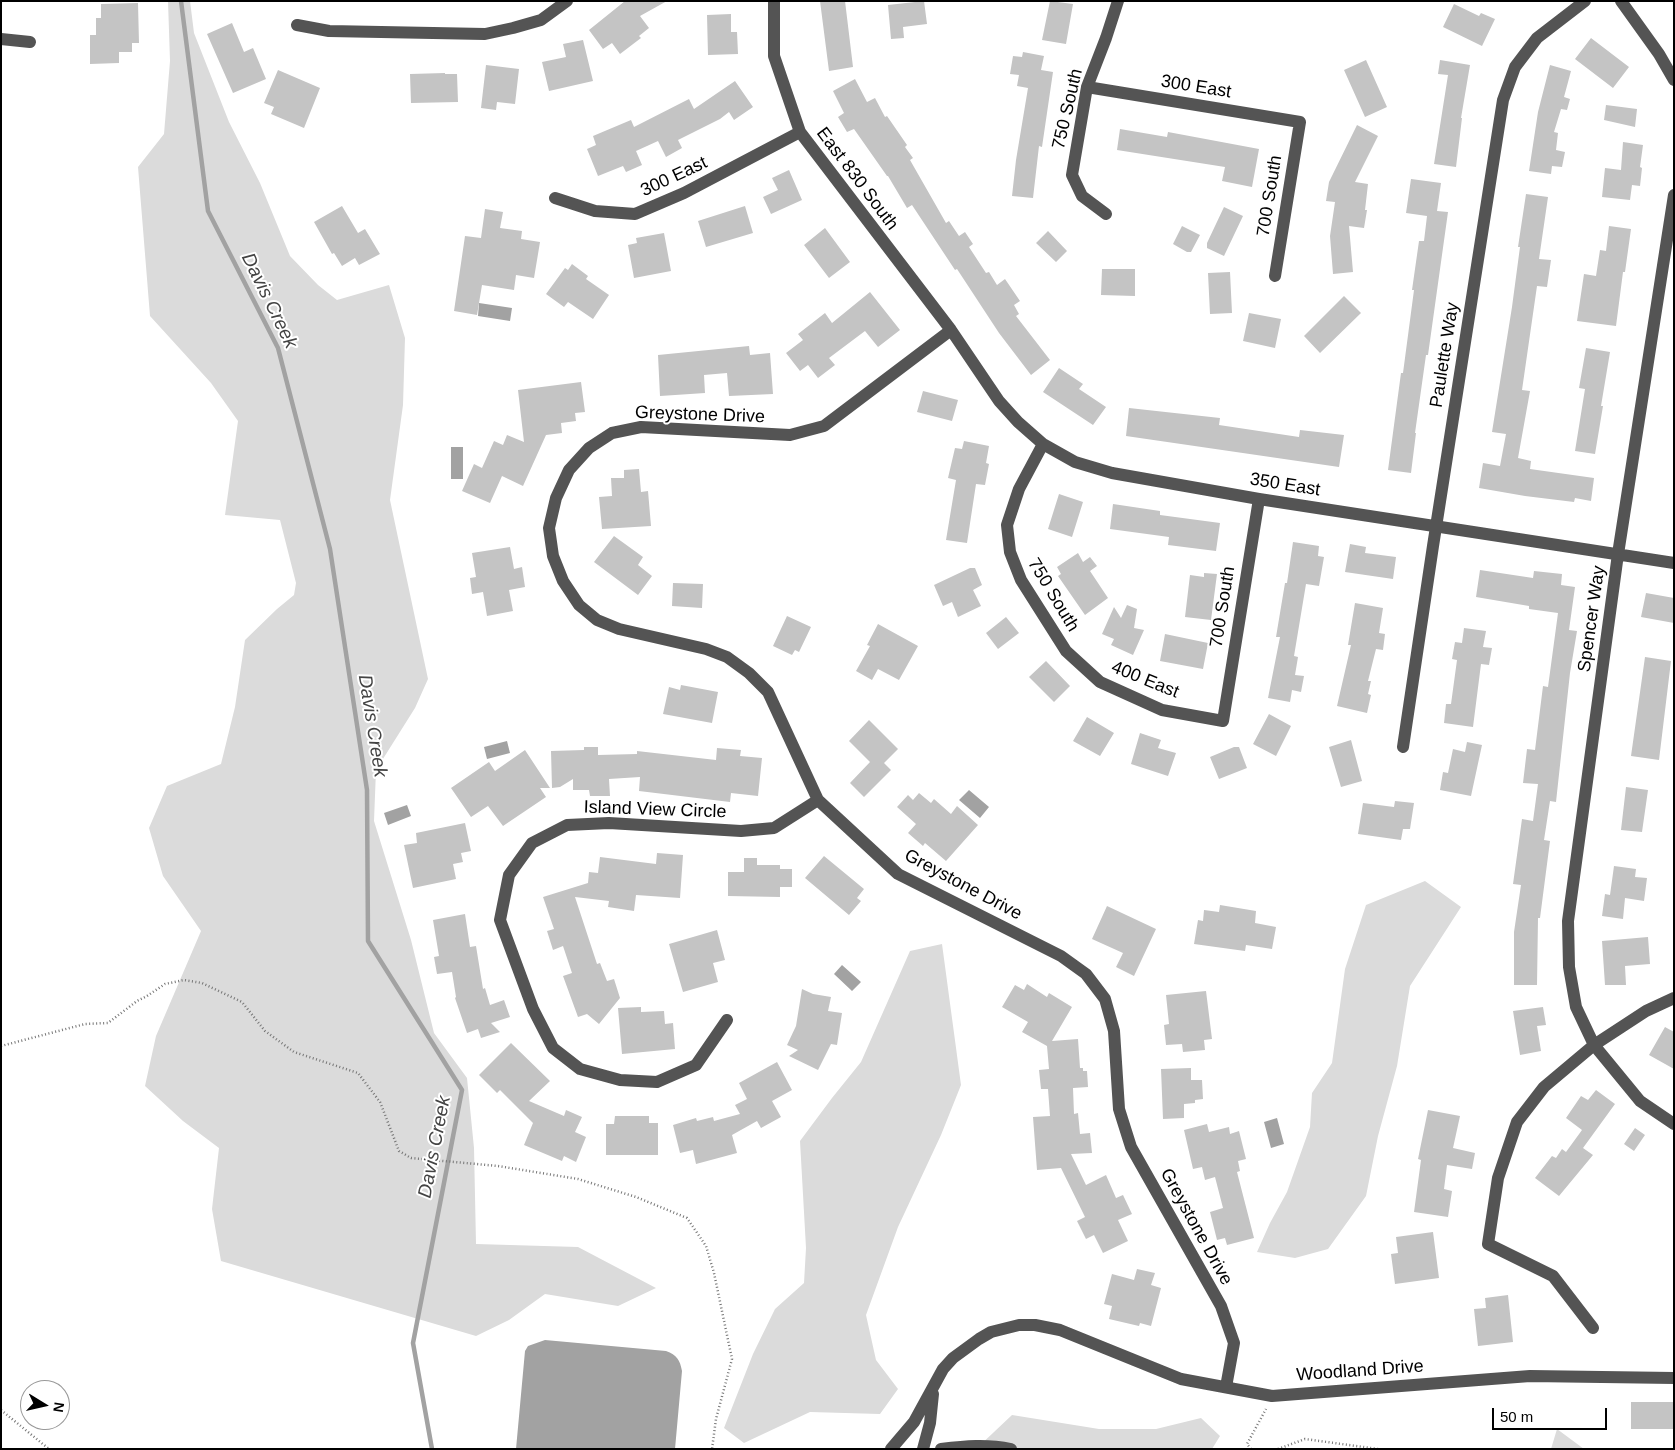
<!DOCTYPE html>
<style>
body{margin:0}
#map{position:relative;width:1675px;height:1450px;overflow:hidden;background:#fff;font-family:Arial,sans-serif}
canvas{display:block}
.frame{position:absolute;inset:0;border:2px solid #000;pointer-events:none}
.north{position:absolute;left:20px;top:1380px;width:50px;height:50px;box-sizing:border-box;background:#fff;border:1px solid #999;border-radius:50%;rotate:99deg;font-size:14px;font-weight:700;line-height:20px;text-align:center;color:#000}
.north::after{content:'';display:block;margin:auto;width:18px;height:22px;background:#000;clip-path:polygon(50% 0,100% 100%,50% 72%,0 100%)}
.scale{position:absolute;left:1492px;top:1408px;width:115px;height:22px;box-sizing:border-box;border:2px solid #000;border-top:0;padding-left:6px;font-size:15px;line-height:18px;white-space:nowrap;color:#000;-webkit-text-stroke:4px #fff;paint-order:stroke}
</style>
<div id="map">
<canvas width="1675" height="1450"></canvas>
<div class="frame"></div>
<div class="north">N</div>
<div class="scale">50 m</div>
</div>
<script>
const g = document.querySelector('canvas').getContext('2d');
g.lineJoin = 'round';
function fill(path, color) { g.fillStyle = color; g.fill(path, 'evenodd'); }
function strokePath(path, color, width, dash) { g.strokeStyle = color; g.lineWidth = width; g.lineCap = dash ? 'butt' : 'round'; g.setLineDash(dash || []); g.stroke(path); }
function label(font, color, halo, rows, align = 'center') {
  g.font = font + ' Arial,sans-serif'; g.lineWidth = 4; g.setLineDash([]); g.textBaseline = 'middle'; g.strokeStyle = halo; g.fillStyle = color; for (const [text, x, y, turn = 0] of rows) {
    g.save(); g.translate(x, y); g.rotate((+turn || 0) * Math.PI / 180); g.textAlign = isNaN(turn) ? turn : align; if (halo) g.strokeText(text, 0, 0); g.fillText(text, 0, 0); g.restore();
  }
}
const green = new Path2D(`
 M168,1H190L194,33L229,122L260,183L290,256L318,285L337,300L389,285L405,338L403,405L390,500L428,679L415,708L376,770L374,821L411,940L434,1033L467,1078L474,1148L476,1244L578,1247L656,1288L618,1306L545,1294L509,1320L476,1336L221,1261L212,1209L219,1148L183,1121L145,1086L156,1036L201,931L163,876L149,828L167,786L221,764L235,707L245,640L277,609L294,595L296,583L280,520L225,515L238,421L211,383L150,316L138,167L164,134L170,61Z
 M1425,881L1461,907L1410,986L1397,1066L1378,1136L1366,1196L1328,1249L1295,1258L1257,1252L1270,1223L1287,1192L1310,1127L1312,1093L1332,1063L1345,969L1366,905Z
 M942,944L961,1085L941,1135L898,1227L866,1315L876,1360L898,1389L880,1414L810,1412L744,1443L724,1428L753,1354L775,1309L804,1283L806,1248L800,1141L832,1098L861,1062L910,951Z
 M1012,1415L1099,1429H1156L1201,1418L1220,1436L1212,1449H976Z
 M1557,1429L1584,1449H1551Z`);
const water = new Path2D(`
 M479,303L512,308L510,321L478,316Z
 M451,447H463V479H451Z
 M507,741L510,753L487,759L484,747Z
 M969,790L989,807L980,818L959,800Z
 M407,805L411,816L388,825L384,813Z
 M842,965L861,982L852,991L834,974Z
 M1277,1118L1284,1144L1271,1148L1264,1122Z
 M545,1340L666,1351C677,1355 680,1360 682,1371L675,1449H516L525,1351L528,1346Z`);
const stream = new Path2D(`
 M181,1L208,211L278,348L330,549L367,790L368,941L462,1090L413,1343L432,1449`);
const building = new Path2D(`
 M625,1H667L640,16L649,28L639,36L641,38L620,54L612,43L603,49L589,30Z
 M820,1H845L853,67L829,71Z
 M924,1L927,24L903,27L904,38L891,39L888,5Z
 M1050,1L1073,4L1066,44L1042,40Z
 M138,3L139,43H132V52H119V63L90,64V35H96V18H101V4Z
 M1454,4L1479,16L1481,13L1495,19L1482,46L1443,27Z
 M731,14V32H737L738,54L708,55L707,15Z
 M232,23L244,52L253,48L266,79L233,93L207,34Z
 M1591,38L1629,67L1613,88L1575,59Z
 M583,40L593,81L549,91L542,62L566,57L563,44Z
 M1023,52L1044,56L1041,70L1053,72L1042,147L1039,146L1033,198L1012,196L1016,160L1028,88L1017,86L1019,75L1010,74L1013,56L1022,57Z
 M1366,60L1387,107L1365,117L1344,70Z
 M1440,60L1470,65L1461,118H1462L1456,167L1434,164L1448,75L1438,74Z
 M486,65L519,69L515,104L497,102L496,110L481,108Z
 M1550,65L1571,71L1564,97L1570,99L1567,110L1561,109L1554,132L1558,133L1556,150L1565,152L1562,167L1552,166L1551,174L1529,171L1538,112Z
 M278,70L320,88L304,128L271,114L274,107L264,103Z
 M445,73V74H457L458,102L411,103L410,74Z
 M855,79L867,102L875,98L885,117L887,116L907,145L905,147L913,158L910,160L946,223L949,221L959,236L965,232L973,244L969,247L986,273L989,272L997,285L1005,279L1020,301L1014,305L1019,314L1016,316L1050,360L1031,375L999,333L957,269L955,270L912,205L907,208L888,176H887L854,129L847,132L838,117L844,113L833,91Z
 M735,81L753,107L734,120L729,112L720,119L678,140L682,148L666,157L658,141L636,151L642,165L626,172L623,166L598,176L587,149L596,145L593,136L631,120L634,127L689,99L694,109Z
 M1606,105L1637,109L1635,127L1604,120Z
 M1357,125L1378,136L1355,182L1368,184L1365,210H1367L1364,228L1349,226L1353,272L1333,274L1330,236L1335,202L1326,201L1329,182Z
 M1120,129L1167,137L1168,132L1259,149L1252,187L1222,181L1225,167L1117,150Z
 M1623,142L1643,145L1640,167L1642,168L1640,186L1632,185L1630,200L1602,197L1605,168L1621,170Z
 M789,170L802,200L771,214L763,197L778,190L772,178Z
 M1411,179L1441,183L1437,211L1448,212L1428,355H1426L1415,433H1416L1411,473L1388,470L1401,373H1403L1414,290H1412L1419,241H1424L1427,216L1406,213Z
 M1526,194L1548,197L1539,259L1551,260L1547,287L1537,286L1522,390L1530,391L1518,458L1531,461L1530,469L1594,478L1591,501L1575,498L1574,502L1525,496L1479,488L1483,463L1500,466L1506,434L1492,432L1512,307L1520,247H1518Z
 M342,206L358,233L365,229L380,254L359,265L355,258L342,266L334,253L332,254L314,222Z
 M745,206L753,233L706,247L698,221Z
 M1224,207L1243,216L1224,256L1207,248V243Z
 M485,209L503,212L500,228L522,231L521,239L540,242L534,278L516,275L514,290L482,285L477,315L454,311L465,236L481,238Z
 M1182,226L1200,235L1191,252H1187L1173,244Z
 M1609,226L1631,229L1625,272H1623L1616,326L1577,321L1584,274L1596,276L1600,250L1606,251Z
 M825,228L850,262L829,278L804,245Z
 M1048,231L1067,251L1056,262L1036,243Z
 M664,233L671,271L634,278L628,245L637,243L636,238Z
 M572,264L588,276L586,279L609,295L593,319L568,302L564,307L546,294L565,268L568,270Z
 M1102,269H1135V296L1101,295Z
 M1230,272L1232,313L1210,314L1208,273Z
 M870,292L900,330L878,347L865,331L829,358L835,365L818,378L808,365L800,371L786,353L803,340L798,334L825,313L832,323Z
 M1344,296L1361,313L1320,353L1304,336Z
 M1249,313L1281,319L1275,348L1243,341Z
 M749,346L750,355L770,353L773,394L729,396L727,373L704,375L705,393L660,396L658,355Z
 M1586,348L1610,352L1601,406H1603L1595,454L1575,451L1585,389L1579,388Z
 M1059,368L1083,384L1079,389L1106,407L1093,425L1043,392Z
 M581,382L585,412L575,413L576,421L561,423L562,433L546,435L523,486L502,476L490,503L462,491L474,464L482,468L494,441L503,445L507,435L524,442L518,390Z
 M923,391L958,400L952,421L917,412Z
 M1129,408L1220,418L1219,425L1299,437L1300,430L1344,435L1339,467L1126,436Z
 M964,441L989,446L986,463L989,464L985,485L976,484L967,543L946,540L956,480L948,478L955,448L962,449Z
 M639,469L641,492L648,491L651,526L602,529L599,497L612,496L611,478H624V470Z
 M1059,494L1083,502L1072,537L1048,529Z
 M1113,504L1160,511V515L1220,523L1216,551L1168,545L1169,537L1110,529Z
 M614,536L643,557L638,565L652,576L638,595L594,562Z
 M1293,542L1319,546L1318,556L1324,557L1319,586L1306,584L1294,656L1298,657L1295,675L1304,676L1301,692L1292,690L1290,702L1268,698L1280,637H1276L1285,583H1287Z
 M1350,544L1366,547L1365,553L1396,557L1393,579L1345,572Z
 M510,547L514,569L522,567L525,587L509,590L513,611L487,616L483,592L472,594L470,578L476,577L472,553Z
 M1078,553L1083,562L1090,557L1097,566L1090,571L1108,598L1085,615L1058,576L1061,574L1057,567Z
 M970,568H975L982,585L973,590L981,606L958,617L952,602L943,606L934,585Z
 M1480,570L1533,578L1534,571L1562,574L1561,585L1575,587L1569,630L1577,631L1570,673L1556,802L1550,801L1544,840L1550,841L1540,918H1538L1537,985H1514V932L1521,885L1513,884L1522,819L1533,821L1538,784L1523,783L1527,749L1535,750L1543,686L1548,687L1558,613L1529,609V606L1476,597Z
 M1204,573L1217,574L1211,620L1185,617L1190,575L1204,577Z
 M673,583L703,584L702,608L672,606Z
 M1646,593L1674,598V623L1641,617Z
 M1355,603L1383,608L1379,633L1385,634L1383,650L1376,649L1368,681H1371L1368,694L1371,695L1367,713L1337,706L1351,645H1348Z
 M1127,605L1137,609L1134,628L1144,630L1133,655L1111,645L1114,639L1102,634L1114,607L1121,618Z
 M787,616L811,627L799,652L795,650L792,655L773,646Z
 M1006,617L1019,633L998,649L986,633Z
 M878,624L918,646L899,680L878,669L872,680L856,671L870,646L867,645Z
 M1464,628L1486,631L1483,647L1492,648L1489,665L1481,664L1473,727L1444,723L1446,704H1451L1457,660L1452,659L1455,642L1462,643Z
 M1165,634L1208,643L1203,669L1160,661Z
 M1645,657L1671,661L1659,760L1631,756Z
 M1046,661L1070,686L1054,702L1029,677Z
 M681,685L718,692L712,723L663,714L669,687L680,690Z
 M1269,714L1291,726L1276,756L1253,744Z
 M1087,717L1114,733L1100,756L1073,741Z
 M869,720L898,749L884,763L891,770L864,797L850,783L870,762L849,741Z
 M1140,733L1161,740L1158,748L1176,753L1168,776L1131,764Z
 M1351,740L1362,781L1341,787L1329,747Z
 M1467,742L1482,745L1471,796L1440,790L1443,772L1448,773L1453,749L1465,752Z
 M584,747H598V755L637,754V751L716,760L717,748L741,750L740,756L762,758L758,796L731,793L730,802L639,791L640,777L609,779L610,796H590L589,790H573V779L560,787L552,788L551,751L584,750Z
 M1234,747H1239L1247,768L1219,779L1210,757Z
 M525,750L550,788H540L546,797L503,826L488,806L471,817L451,788L489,762L495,771Z
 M1626,787L1648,790L1642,832L1621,830Z
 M919,793L931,803L934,799L951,814L957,806L978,825L946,861L925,843L923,846L908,833L916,824L897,807L908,795L913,800Z
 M1395,801L1414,803L1410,829H1403L1401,840L1358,834L1363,803L1394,807Z
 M465,823L471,851L461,853L463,862L453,864L456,879L413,888L404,845L417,843L416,833Z
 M657,853L683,855L680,898L636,895L634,911L608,907L609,901L575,897L597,964L600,963L607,981L614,979L620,998L599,1024L587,1014L578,1017L563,976L572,973L563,946L553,950L547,931L554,929L543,897L588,883L589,872L598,873L600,857L656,864Z
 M824,856L864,889L857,898L861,901L849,915L805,878Z
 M744,858H757V865H780V869H792V887H780V897L728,896V872H744Z
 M1614,866L1636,869L1635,877L1647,878L1644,901L1625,898L1623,919L1602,916L1605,894L1610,895Z
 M1220,905L1256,911L1255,923L1276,927L1272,949L1246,945L1245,951L1194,944L1198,920L1203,921L1204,910L1219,912Z
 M1107,906L1156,929L1134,976L1116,967L1123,953L1092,939Z
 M465,914L470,947L476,946L483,989L485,988L490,1005L504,1000L510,1017L491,1023L500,1032L481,1038L478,1029L467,1033L455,998L456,997L452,972L437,974L434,957L439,956L433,920Z
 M717,930L725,960L713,963L718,982L683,992L669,944Z
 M1648,937L1650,964L1625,966L1626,985H1605L1602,941Z
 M1027,984L1047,997L1049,993L1072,1007L1052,1041L1078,1039L1080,1068H1083V1071H1087L1088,1087L1073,1088L1074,1114L1078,1113L1080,1134L1090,1133L1092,1153L1071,1154L1086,1185L1106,1175L1116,1198L1123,1195L1132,1214L1118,1220L1128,1241L1103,1253L1094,1235L1086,1239L1077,1221L1085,1217L1061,1168L1037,1170L1033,1117L1050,1116L1048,1089H1041L1039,1070L1049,1069L1047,1046L1022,1032L1028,1022L1002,1007L1015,985L1024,990Z
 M802,989L813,994L831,997L828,1011L842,1013L837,1045L831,1044L818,1070L789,1056L798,1050L787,1045L796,1026Z
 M1206,991L1212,1039L1204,1040L1205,1050L1183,1052L1182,1044L1166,1045L1164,1025L1169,1024L1166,995Z
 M641,1007V1012L664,1011L665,1024L673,1023L675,1049L622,1054L618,1008Z
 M1543,1007L1546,1025L1537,1026L1541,1051L1520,1055L1513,1011Z
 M1665,1027L1674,1032V1069L1649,1055Z
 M511,1043L550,1081L529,1101L564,1116L566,1110L582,1117L575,1132L586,1137L576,1162L564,1156L562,1161L524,1145L533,1123L500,1090L497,1093L479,1075Z
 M777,1062L792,1090L772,1101L781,1117L761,1128L757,1121L732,1135L737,1153L696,1164L693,1150L680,1153L673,1125L696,1118L697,1121L713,1117L714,1121L740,1114L735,1105L747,1099L739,1083Z
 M1191,1068V1080H1202L1203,1099L1195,1100V1103L1184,1104V1118L1163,1119L1161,1069Z
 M1596,1090L1615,1104L1583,1148L1593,1155L1559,1196L1535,1178L1552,1156L1556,1158L1562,1149L1566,1152L1582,1130L1566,1118L1581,1096L1588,1100Z
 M1428,1110L1460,1116L1453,1148L1475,1153L1472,1169L1447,1165L1444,1189L1452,1191L1448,1217L1414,1212L1421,1160L1418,1159Z
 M615,1116H649V1123H658V1155H606V1124H614Z
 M1207,1124L1209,1132L1229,1127L1230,1134L1239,1131L1246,1159L1238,1161L1240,1171L1237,1172L1254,1238L1227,1245L1225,1238L1217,1240L1210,1212L1223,1208L1215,1177L1205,1180L1202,1167L1193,1169L1184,1130Z
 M1635,1128L1645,1135L1634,1151L1624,1144Z
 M1433,1232L1439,1278L1395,1284L1391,1254L1398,1253L1396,1237Z
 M1137,1269L1155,1273L1151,1285L1161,1288L1151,1326L1140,1323L1139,1326L1109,1319L1112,1306L1104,1304L1112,1274L1134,1280Z
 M1508,1295L1513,1342L1478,1346L1474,1309L1486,1308L1485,1298Z
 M1631,1402H1674V1429H1631Z`);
const path = new Path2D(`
 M1,1046L85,1024L108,1023L137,1001L147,996L165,984L184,980L202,983L242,1002L265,1031L294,1052L358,1073L380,1102L399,1151L411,1158L498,1166L578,1179L636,1197L687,1218L706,1246L714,1273L732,1359L716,1419L712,1449
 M1,1410L49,1449
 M1251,1449L1247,1444L1266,1409
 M1278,1449L1305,1439L1378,1449`);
const minor = new Path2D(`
 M774,1V56L800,132L951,330L999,401L1018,422L1043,444L1075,462L1112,473L1259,499L1674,563
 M1621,1L1659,54L1674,80
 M297,25L329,31L485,34L513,28L541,20L567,1
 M1,39L30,42
 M1087,87L1300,122L1275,276
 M1674,195L1618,554L1568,921L1569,967L1576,1007L1594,1045L1640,1101L1674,1124
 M555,198L595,211L635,214L684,193L800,132
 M1106,214L1082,196L1072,175L1087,87L1106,38L1118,1
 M951,330L824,426L790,435L641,427L612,433L589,448L569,470L556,498L549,528L553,556L563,581L579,605L597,620L619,629L706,649L727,657L749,673L768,692L818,800L898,874L1061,956L1086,974L1105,999L1114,1031L1119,1109L1131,1147L1221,1306L1234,1343L1226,1387
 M1043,444L1019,489L1007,525L1010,552L1021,580L1066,651L1100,682L1162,710L1223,721L1259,499
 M1403,747L1433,546L1503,100L1515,67L1537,38L1585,1
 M727,1020L696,1065L657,1082L620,1080L580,1069L553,1048L533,1009L500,920L509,875L532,843L567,825L609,823L741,831L774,828L818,800
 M1593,1328L1553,1276L1488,1244L1498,1178L1517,1122L1544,1087L1594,1045L1646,1011L1674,998
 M891,1449L914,1422L943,1369L953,1358L979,1339L991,1332L1019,1325H1035L1060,1330L1181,1379L1272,1396L1530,1376L1674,1378
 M923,1449L930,1423L933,1394
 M941,1449C965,1446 987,1444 1011,1449`);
const streetNames = [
 ["300 East",1196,87,9],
 ["750 South",1068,109,-77],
 ["300 East",674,177,-25],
 ["East 830 South",857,179,53],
 ["700 South",1270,196,-81],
 ["Paulette Way",1445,355,-81],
 ["Greystone Drive",700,415,2],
 ["350 East",1285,485,9],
 ["750 South",1053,595,59],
 ["700 South",1223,607,-81],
 ["Spencer Way",1592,619,-82],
 ["400 East",1145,680,22],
 ["Island View Circle",655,810,2],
 ["Greystone Drive",963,885,28],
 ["Greystone Drive",1196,1227,61],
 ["Woodland Drive",1360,1371,-4]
];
const waterNames = [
 ["Davis Creek",269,301,64],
 ["Davis Creek",372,726,81],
 ["Davis Creek",435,1147,-79]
];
fill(green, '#dbdbdb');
fill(water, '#a2a2a2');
strokePath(stream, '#a2a2a2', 4.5);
fill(building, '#c4c4c4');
strokePath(path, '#767676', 2.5, [1, 2.5]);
strokePath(minor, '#545454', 12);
label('18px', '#000', '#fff', streetNames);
label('italic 19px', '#434343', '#fff', waterNames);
</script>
